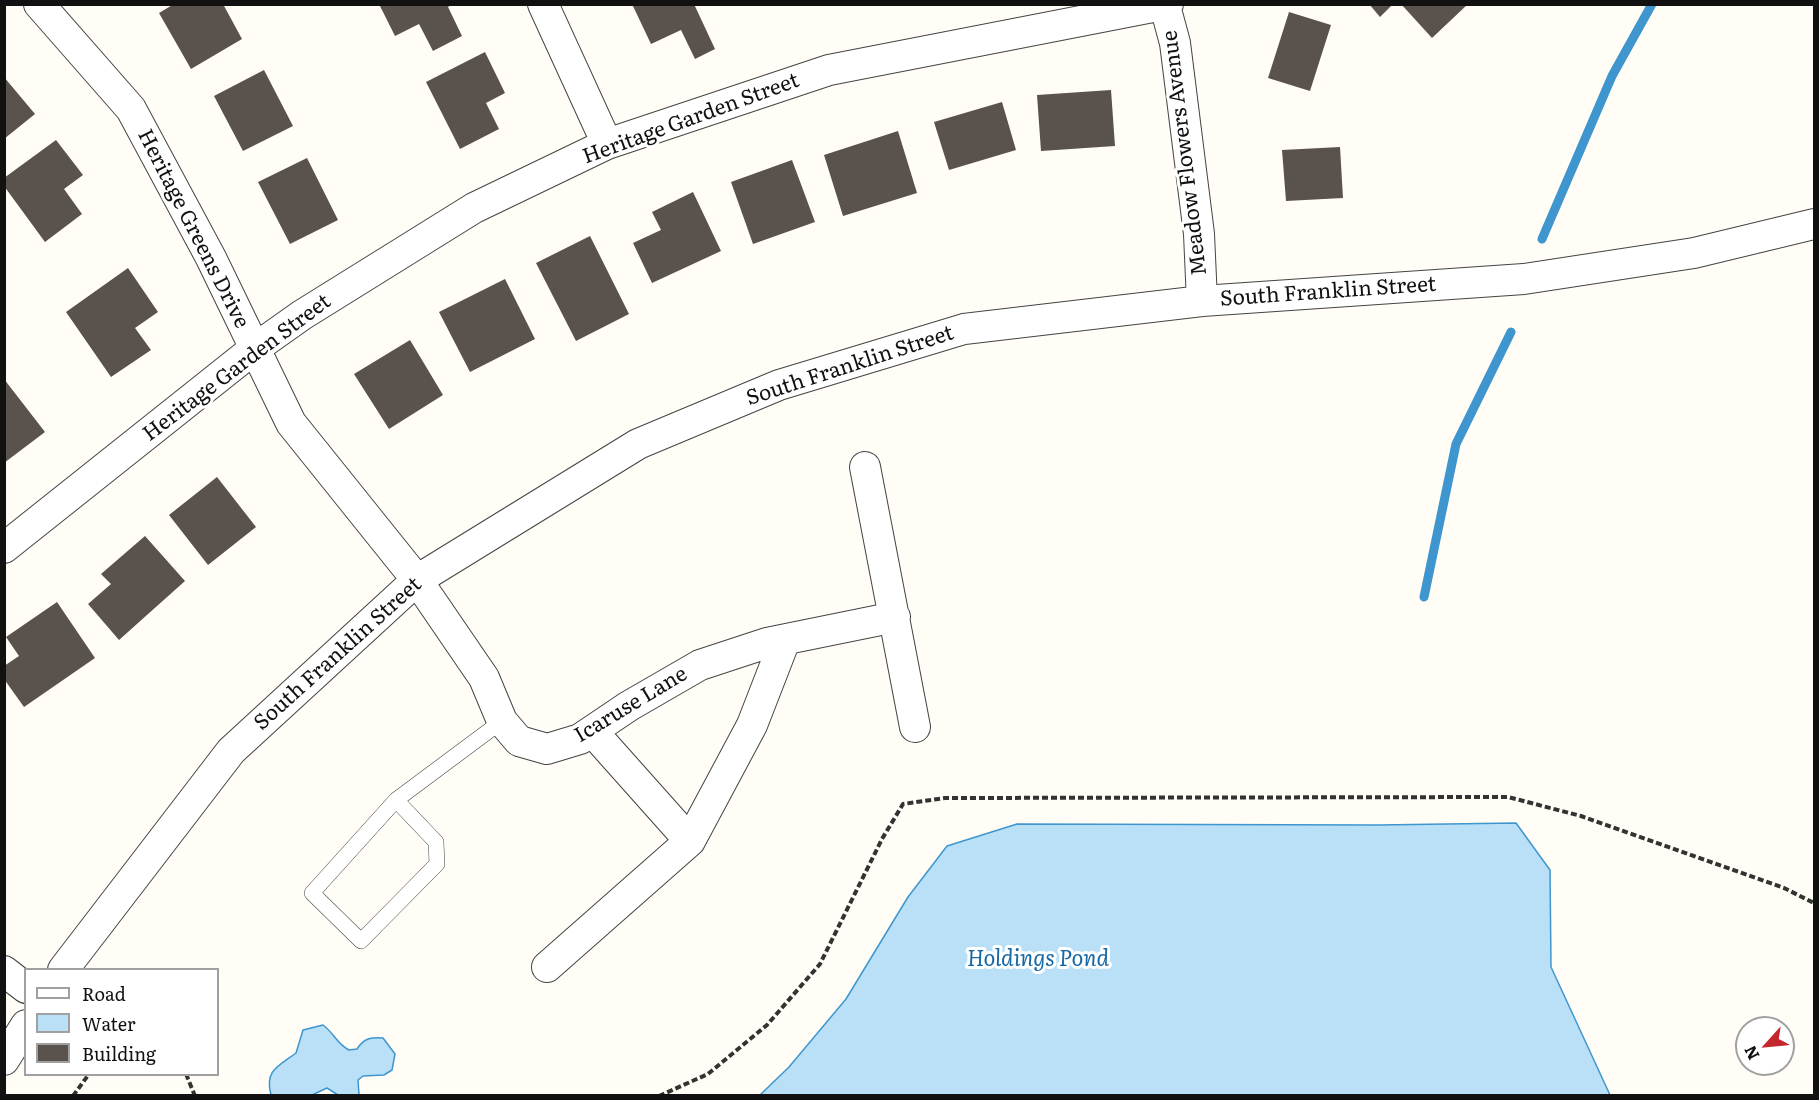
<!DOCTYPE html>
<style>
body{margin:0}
#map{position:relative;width:1819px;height:1100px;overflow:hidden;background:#fffdf5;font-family:Literata,serif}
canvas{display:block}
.frame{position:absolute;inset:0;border:6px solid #111;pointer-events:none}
.legend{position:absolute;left:24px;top:968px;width:195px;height:108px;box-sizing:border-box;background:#fff;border:2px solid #a0a0a0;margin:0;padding:8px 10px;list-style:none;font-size:18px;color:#111}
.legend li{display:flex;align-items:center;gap:12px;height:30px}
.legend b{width:30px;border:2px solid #a0a0a0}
.north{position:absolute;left:1735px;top:1016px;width:60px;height:60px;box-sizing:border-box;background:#fff;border:2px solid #a0a0a0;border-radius:50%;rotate:243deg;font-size:16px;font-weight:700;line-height:24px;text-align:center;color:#111}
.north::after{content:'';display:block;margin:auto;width:21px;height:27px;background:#c4262e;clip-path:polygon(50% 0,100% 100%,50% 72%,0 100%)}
</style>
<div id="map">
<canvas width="1819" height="1100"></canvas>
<div class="frame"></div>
<ul class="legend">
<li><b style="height:8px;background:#fff"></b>Road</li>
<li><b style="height:16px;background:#b9e0f7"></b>Water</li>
<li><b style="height:16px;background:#5a524d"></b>Building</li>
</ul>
<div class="north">N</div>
</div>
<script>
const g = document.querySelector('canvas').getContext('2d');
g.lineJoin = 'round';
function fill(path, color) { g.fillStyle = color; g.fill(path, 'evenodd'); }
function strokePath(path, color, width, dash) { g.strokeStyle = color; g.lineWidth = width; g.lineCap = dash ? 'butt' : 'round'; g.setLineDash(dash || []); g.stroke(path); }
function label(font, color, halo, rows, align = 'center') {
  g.font = font + ' Literata,serif'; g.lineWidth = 6; g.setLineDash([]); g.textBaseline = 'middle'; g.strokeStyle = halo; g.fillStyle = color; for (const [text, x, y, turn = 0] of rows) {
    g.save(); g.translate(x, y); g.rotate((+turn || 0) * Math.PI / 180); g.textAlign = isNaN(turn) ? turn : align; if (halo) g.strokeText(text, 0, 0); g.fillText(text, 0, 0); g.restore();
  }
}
const water = new Path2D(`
 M1516,823L1550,870L1551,967L1610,1095H760L789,1067L846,999L908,897L947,846L1017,824L1378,825Z
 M323,1025C334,1033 337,1044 349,1050L357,1049C364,1038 371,1037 383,1038L395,1054L392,1070L384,1075L363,1076L358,1080L359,1095H338L327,1088L312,1095H271C264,1070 279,1066 296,1053L303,1030Z`);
const stream = new Path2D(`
 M1542,239L1612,76L1652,4
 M1424,597L1456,444L1511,332`);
const building = new Path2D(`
 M174,4H223L242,39L191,69L159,13Z
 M379,4H452L448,7L462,36L433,51L419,24L395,36Z
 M632,4H694L715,49L695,59L681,30L651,44Z
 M1369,4H1393L1380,17Z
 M1401,4H1468L1432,38Z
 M1289,12L1331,25L1310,91L1268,78Z
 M485,52L505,93L486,103L499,129L460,149L426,82Z
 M264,70L293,126L243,151L214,96Z
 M4,77L35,114L4,139Z
 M1111,90L1115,146L1041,151L1037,95Z
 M1002,102L1016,150L949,170L934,122Z
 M898,131L917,193L843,216L824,155Z
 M56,140L83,175L64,189L82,214L45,242L4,186V178Z
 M1340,147L1343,198L1286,201L1282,150Z
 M307,158L338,220L290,244L258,182Z
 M792,160L815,222L753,244L731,182Z
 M693,192L721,251L652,283L633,243L661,230L652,212Z
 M590,236L629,314L576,341L536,263Z
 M128,268L158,312L135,328L151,350L111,377L66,312Z
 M505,279L535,339L470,372L439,312Z
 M410,340L443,395L389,429L354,374Z
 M4,379L45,432L4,463Z
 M217,477L256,527L208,565L169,515Z
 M145,536L185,581L119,640L88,604L111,584L101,574Z
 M57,602L95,658L24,707L4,679V666L19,656L6,637Z`);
const path = new Path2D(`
 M186,1074L195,1096
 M73,1096L89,1074
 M659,1096L708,1074L767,1025L820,964L882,839L903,804L945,798L1508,797L1581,816L1784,888L1814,903`);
const lane = new Path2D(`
 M396,800L436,842L437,864L361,941L312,893L396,800L502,721`);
const street = new Path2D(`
 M39,4L131,109L211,258L291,423L417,580L484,678L502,721L519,741L547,749L580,739L629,706L700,665L767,643L895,617
 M543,4L607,144
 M1165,6L1175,43L1199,234L1202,301
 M865,467L915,727
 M4,548L254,349L302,315L474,208L607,144L829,70L1168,4
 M592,731L690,841
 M547,967L690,841L752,725L785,640
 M63,970L231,751L417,580L638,444L779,385L964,329L1202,301L1524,279L1694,253L1814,224
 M4,971L26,988
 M4,1060L26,1025`);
const streetNames = [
 ["Heritage Garden Street",691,119,-20],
 ["Meadow Flowers Avenue",1185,153,-97],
 ["Heritage Greens Drive",193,229,63],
 ["South Franklin Street",1328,292,-4],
 ["South Franklin Street",850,366,-18],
 ["Heritage Garden Street",237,368,-37],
 ["South Franklin Street",338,654,-42],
 ["Icaruse Lane",631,705,-31]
];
const waterNames = [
 ["Holdings Pond",1038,960]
];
fill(water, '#b9e0f7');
strokePath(water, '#3f96cf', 1.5);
strokePath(stream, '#3f96cf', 9);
fill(building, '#5a524d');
strokePath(lane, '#444', 16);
strokePath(street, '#444', 32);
strokePath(path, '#333', 4, [6, 3]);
strokePath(lane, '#fff', 15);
strokePath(street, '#fff', 30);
label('21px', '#111', '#fff', streetNames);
label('italic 22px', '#1768a6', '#fff', waterNames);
</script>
